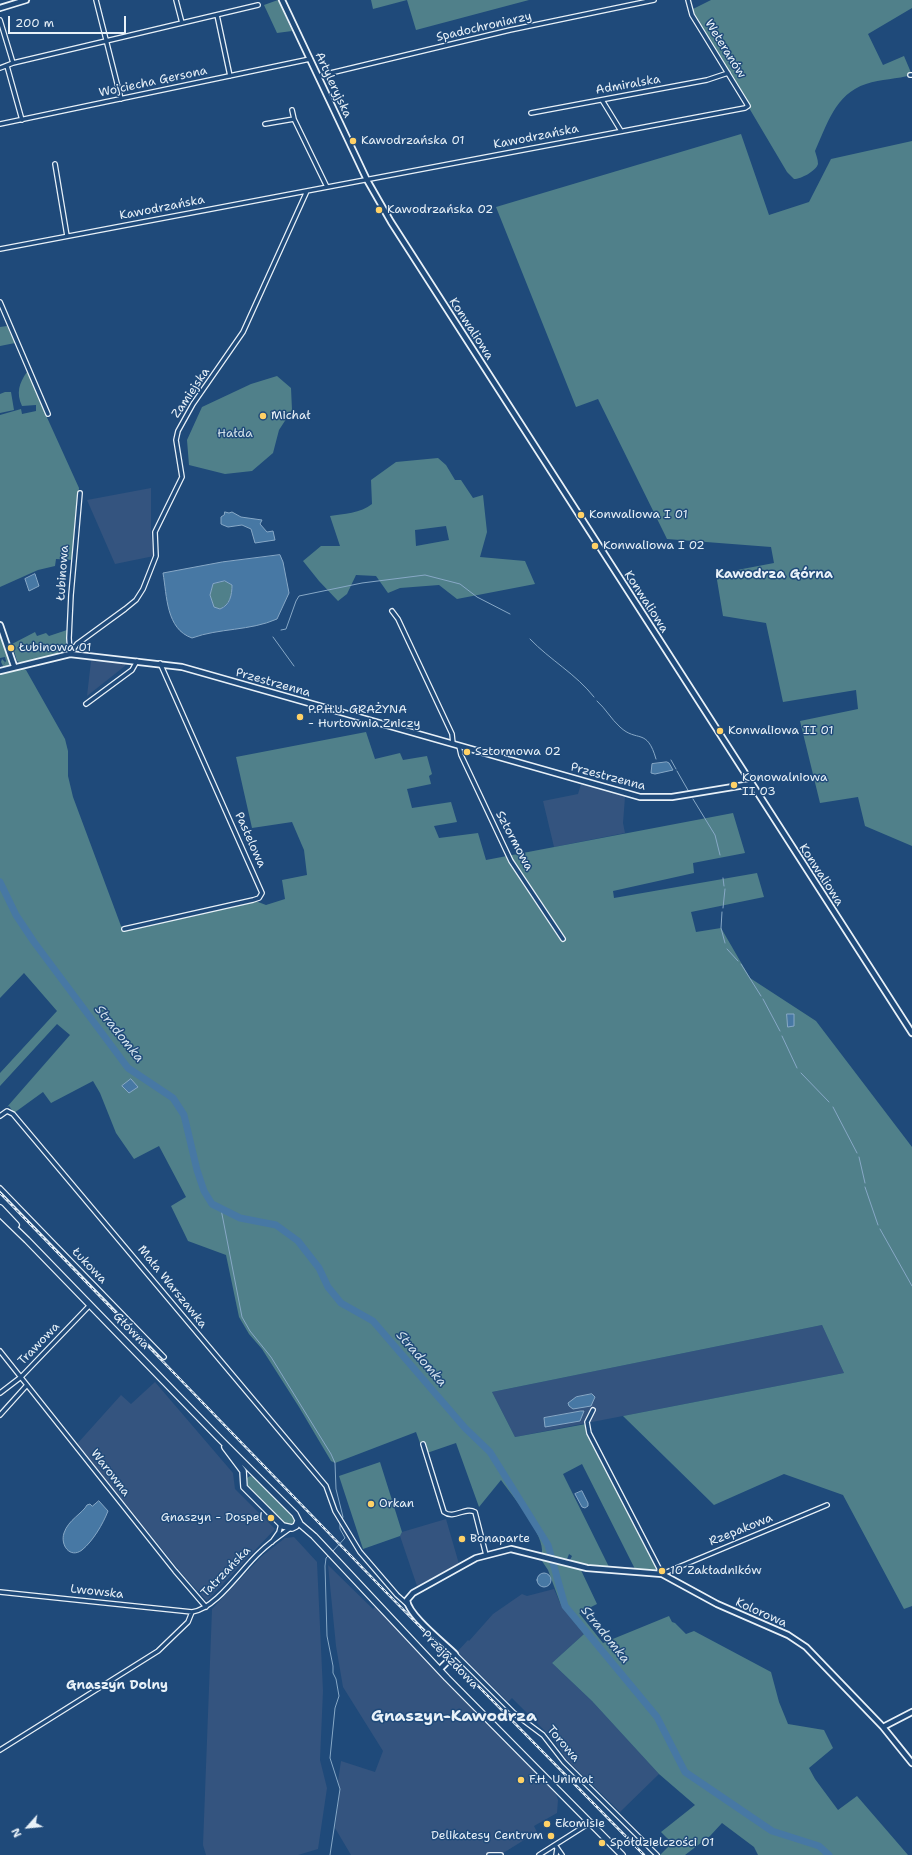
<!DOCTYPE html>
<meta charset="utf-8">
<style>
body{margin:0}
#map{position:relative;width:912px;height:1855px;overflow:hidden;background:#1f4a7a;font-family:"Shantell Sans",sans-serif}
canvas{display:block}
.north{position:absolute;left:8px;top:1807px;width:40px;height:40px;-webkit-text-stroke:3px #1f4a7a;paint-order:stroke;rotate:243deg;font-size:11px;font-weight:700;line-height:16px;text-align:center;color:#e8f1f8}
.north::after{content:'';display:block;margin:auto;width:14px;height:18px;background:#e8f1f8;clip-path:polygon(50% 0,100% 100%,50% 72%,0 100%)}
.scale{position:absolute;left:8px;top:16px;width:118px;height:18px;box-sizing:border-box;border:2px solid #e8f1f8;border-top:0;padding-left:5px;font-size:12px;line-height:14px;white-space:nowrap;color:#e8f1f8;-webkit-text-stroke:3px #1f4a7a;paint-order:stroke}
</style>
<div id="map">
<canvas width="912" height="1855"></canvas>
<div class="north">N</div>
<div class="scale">200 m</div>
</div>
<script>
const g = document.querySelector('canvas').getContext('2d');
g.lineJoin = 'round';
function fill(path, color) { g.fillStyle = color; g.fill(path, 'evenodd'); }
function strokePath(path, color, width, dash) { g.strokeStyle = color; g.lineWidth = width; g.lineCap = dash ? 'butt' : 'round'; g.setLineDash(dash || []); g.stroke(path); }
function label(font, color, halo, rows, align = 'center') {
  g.font = font + ' "Shantell Sans",sans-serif'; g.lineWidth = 3; g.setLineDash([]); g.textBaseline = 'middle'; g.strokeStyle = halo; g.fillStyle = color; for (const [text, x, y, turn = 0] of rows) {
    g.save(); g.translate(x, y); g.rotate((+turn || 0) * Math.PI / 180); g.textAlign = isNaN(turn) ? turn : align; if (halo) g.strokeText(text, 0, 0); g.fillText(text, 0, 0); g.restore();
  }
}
const built = new Path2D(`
 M151,488V535L154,556L115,564L87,500Z
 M91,661L126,663L125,666L87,696Z
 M581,784L625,797L623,823L625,833L554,847L543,801L578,794Z
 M822,1325L844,1373L515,1437L492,1392Z
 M155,1382L233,1473L235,1489L275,1529L207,1601L183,1575L77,1444L121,1395L131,1404Z
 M446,1519L459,1564L417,1586L400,1536L402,1532Z
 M294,1537L317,1562L323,1691L320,1760L327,1788L318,1849L298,1855H206L203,1845L212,1609L262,1556L285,1538Z
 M328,1565L373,1609L378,1604L411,1635L477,1704L556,1794L558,1800L557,1813L534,1826L537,1832L500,1855H351L335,1828L340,1789L338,1781L341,1761L375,1772L383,1751L343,1687L336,1646Z
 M554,1589L561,1605L584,1634L552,1663L592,1701L659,1774L620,1812L567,1760L553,1739L512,1698L508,1702L457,1652L468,1640L469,1641L493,1614L522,1594L527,1596Z`);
const green = new Path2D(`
 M278,0L292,31L277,33L264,5Z
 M371,0H529L416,30L407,0L373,9Z
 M711,0H912V8L868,34L883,65L904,56L912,75C897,79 881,79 866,84C835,94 827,125 815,151C816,155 818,159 818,164C816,171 801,179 794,179L787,172L691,10Z
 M741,134L769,215L809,202L831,159L912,141V846L865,826L858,797L820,803L800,721L858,709L856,690L783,702L766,623L723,616L716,574L774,563L771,547L667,539L598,399L576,407L496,207Z
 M7,326L18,350L15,343L0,346V327Z
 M27,372H29L45,413L79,488L73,560L56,559L55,566L38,570L0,587V415L21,409L22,414L36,411V405L22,406C16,393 19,383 27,372Z
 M277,376L291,388L292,410L279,430L273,453L252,471L225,474L189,465L187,440L202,407L251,384Z
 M5,392H11L14,410L0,413V394Z
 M438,458L446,465L455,480H461L473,498L483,495L487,532L480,557L525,561L535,584L457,599L439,585L400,588L388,593L376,576L356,575L347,594L338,601L319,581L303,561L321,546H340L330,516C343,514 361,513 372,504L371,480L396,462ZM446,526L449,540L416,546L415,530Z
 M225,581L232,585C232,595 230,604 220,609L214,608L210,595L213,584Z
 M67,630L66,650L62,654L24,664L17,661L12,644L35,632L37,636L46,633L49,636Z
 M0,632L10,661L9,665L4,668L1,662L2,659L5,662L3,666L6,661L5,657L0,658Z
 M22,668L26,670L65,739L68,751V776L73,797L121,926L124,928L253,900L266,905L285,899L282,880L307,875L304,850L292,822L252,828L236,757L366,732L375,759L400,753L403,760L427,756L432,774L429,776L431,784L407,789L412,808L451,802L457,822L434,826L439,838L478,833L486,860L733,813L745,853L693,863L694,873L613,891L614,898L757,873L764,897L691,912L696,932L721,928L750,978L816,1021L912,1147V1606L904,1609L843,1495L784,1474L714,1505L623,1416L844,1373L822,1325L492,1392L515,1437L586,1424L658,1570L657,1571H636L582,1464L563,1474L610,1569L569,1562L572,1556L569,1554L566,1562L542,1554C545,1534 513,1497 501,1480L479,1507L456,1443L424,1454L416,1432L335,1463L331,1461L299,1407L262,1349L249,1334L239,1317L226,1255L188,1241L171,1206L186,1197L159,1146L134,1159L116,1133L100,1093L93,1081L51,1103L43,1092L14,1113L9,1106L7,1107L70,1035L57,1024L0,1086V1073L57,1011L24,973L0,998V674Z
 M380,1462L402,1532L400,1536L363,1549L339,1476Z
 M250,1476L257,1478L293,1514L296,1523L291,1525L284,1523L248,1488L247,1478Z
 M542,1558L580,1568L597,1604L579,1613L603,1643L669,1616L672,1622L675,1623L686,1634L694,1631L771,1672L779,1702L788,1724L824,1730L833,1748L809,1768L815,1779L838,1810L857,1796L908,1855H758L754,1847L722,1823L710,1836L685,1855H660L672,1843L661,1832L695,1805L659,1774L592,1701L552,1663L584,1634L561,1605L548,1570L542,1561Z`);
const water = new Path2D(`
 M225,512L229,513L232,512L241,517L262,520L260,524L267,532L273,531L275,540L255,543L251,529L242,525L228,527L223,525L221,524V517L224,515Z
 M280,555L283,562L289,593L277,619C250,631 219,628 192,638C166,629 167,596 163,573L222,562ZM225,581L232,585C232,595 230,605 220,609L214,607L210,595L213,584Z
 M35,574L39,586L29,591L25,579Z
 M667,762L669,763L673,770L655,774L651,773L652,764Z
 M787,1014H794V1026L788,1027Z
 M131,1079L138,1087L129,1093L122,1086Z
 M592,1394L595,1397L591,1406L573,1409L569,1406L568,1403L576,1397Z
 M581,1411H584L580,1421L545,1427L544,1418Z
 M582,1491L588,1503V1506L585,1508L582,1507L575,1494Z
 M99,1501L108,1511C103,1524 93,1541 82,1550C70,1559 60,1545 64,1533C68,1520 83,1513 87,1505L90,1504L92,1506Z
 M537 1580a7 7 0 1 1 14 0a7 7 0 1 1-14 0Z`);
const stream = new Path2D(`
 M281,630L286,629L296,601L299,596L362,583L425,575L460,584L477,597L510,614
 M273,637L294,666
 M530,639C550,660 576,674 594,697
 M597,701C606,709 611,719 620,727C637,743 647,727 656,759
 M671,760L676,769
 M677,771L689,792
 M693,799L715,835L720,855
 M723,878L724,886
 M723,908L725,889
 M722,912L721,928L725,943
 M727,949L738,961
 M741,964L761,996
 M763,999L780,1031
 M782,1036L797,1068
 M801,1073L829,1102
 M833,1107L857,1153
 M859,1157L865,1183
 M865,1187L878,1225
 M221,1209L242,1317L250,1331L271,1357L331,1454L335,1463L336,1489L343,1517L342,1519
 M880,1229L912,1286
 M332,1552L345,1538L340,1529V1522
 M329,1555L326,1558L325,1566L327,1636L333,1666V1673L336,1679L339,1696L335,1708L330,1758L340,1789L330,1855`);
const river = new Path2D(`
 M0,882L16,915L34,942L128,1068L173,1098L184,1115L197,1170L204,1191L212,1204L240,1218L276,1225L298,1241L319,1268L328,1287L341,1303L373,1321L465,1428L490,1452L548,1545L565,1606L657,1717L685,1772L772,1831L819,1846L829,1855`);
const minor = new Path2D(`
 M96,0L121,99
 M176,0L182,23
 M217,15L230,76
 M0,20L13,63
 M7,66L22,120
 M0,68L13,63L258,5
 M910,75H912
 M318,76L510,30L654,0
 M602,100L621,131
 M292,110L294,119
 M531,113L707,80L728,73
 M0,124L310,59
 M265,124L294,119L327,187
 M55,164L67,236
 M0,249L745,108L748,106L692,15L688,0
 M0,302L48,414
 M392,611L398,619L452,734L453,744
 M70,654L77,644L125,609L136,600L143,589L156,556L155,532L182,477L176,440L178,431L193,404L243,332L307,191
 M70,654L69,638L71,595L80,493
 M86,704L132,670L137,661
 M459,746L461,755L511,861L563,939
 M124,929L253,900L259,898L262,893L160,663
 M0,1116L7,1111L13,1114L326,1486L335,1511L360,1552L397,1595L407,1604
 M0,1188L164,1357
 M0,1351L175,1571L206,1607
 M0,1393L21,1377L90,1305
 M593,1410L587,1422L589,1433L662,1574L827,1505
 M0,1415L27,1385
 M423,1444L444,1512C454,1520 465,1506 475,1512L486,1555
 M272,1542L279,1532L281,1524
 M0,1592L192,1612C216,1609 242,1568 260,1552C269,1543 279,1536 289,1529
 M455,1654L515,1714L543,1735L564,1762L657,1855
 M0,1750L158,1651L188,1622L192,1612
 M555,1845L562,1855
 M489,1855H501
 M539,1855L591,1822
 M556,1855L557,1849`);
const tertiary = new Path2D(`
 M282,0L367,180L391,222L912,1033
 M0,8L26,0
 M0,625L14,666
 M0,671L70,654L182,667L640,797H672L751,784
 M442,1667L455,1654C444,1643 408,1615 407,1600L413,1593L476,1558L511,1549L587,1568L662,1574L717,1604L788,1635L806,1647L883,1727L912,1763
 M883,1727L912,1712`);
const primary = new Path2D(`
 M0,1208L16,1225
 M0,1214L27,1240L219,1438L295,1514L300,1524L314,1536L447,1678L622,1855
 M225,1447L243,1471L244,1487L283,1526L292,1528L296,1526L298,1521`);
const rail = new Path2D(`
 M0,1193L380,1586L644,1855`);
const markers = [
 [353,141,4,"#ffd166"],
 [379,210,4,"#ffd166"],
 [263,416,4,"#ffd166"],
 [581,515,4,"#ffd166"],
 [595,546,4,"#ffd166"],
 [11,648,4,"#ffd166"],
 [300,717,4,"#ffd166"],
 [720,731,4,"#ffd166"],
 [467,752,4,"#ffd166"],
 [734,785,4,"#ffd166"],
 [371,1504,4,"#ffd166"],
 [271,1518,4,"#ffd166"],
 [462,1539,4,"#ffd166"],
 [662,1571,4,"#ffd166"],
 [521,1780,4,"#ffd166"],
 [547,1824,4,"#ffd166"],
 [551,1836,4,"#ffd166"],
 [602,1843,4,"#ffd166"]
];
const streetNames = [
 ["Spadochroniarzy",484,27,-13],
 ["Weteranów",725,49,58],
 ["Wojciecha Gersona",153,82,-12],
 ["Artyleryjska",333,85,65],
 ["Admiralska",628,85,-10],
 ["Kawodrzańska",536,137,-11],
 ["Kawodrzańska",162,208,-11],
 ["Konwaliowa",471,329,57],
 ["Zamiejska",191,393,-56],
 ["Łubinowa",63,573,-86],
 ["Konwaliowa",646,602,57],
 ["Przestrzenna",273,683,16],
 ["Przestrzenna",608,777,15],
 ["Pastelowa",250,840,66],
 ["Sztormowa",514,841,62],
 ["Konwaliowa",821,875,57],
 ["Łukowa",89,1266,46],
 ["Mała Warszawka",172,1287,51],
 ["Główna",131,1331,46],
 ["Trawowa",39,1344,-46],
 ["Warowna",110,1473,52],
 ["Rzepakowa",741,1530,-22],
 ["Tatrzańska",226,1572,-46],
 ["Lwowska",97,1592,6],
 ["Kolorowa",761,1613,24],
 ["Przejazdowa",450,1660,46],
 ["Torowa",563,1744,49]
];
const poiNames = [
 ["Kawodrzańska 01",361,141],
 ["Kawodrzańska 02",387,210],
 ["Michał",271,416],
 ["Konwaliowa I 01",589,515],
 ["Konwaliowa I 02",603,546],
 ["Łubinowa 01",19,648],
 ["P.P.H.U. GRAŻYNA",308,710],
 ["- Hurtownia Zniczy",308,724],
 ["Konwaliowa II 01",728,731],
 ["Sztormowa 02",475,752],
 ["Konowalniowa",742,778],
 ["II 03",742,792],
 ["Orkan",379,1504],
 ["Gnaszyn - Dospel",263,1518,"right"],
 ["Bonaparte",470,1539],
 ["10 Zakładników",670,1571],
 ["F.H. Unimat",529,1780],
 ["Ekomisie",555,1824],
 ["Delikatesy Centrum",543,1836,"right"],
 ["Spółdzielczości 01",610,1843]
];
const parkNames = [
 ["Hałda",235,434]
];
const neighbourhoodNames = [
 ["Kawodrza Górna",774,575],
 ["Gnaszyn Dolny",117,1686]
];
const waterNames = [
 ["Stradomka",119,1034,51],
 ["Stradomka",421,1359,49],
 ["Stradomka",605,1635,51]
];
const districtNames = [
 ["Gnaszyn-Kawodrza",454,1717]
];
fill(built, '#34547f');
fill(green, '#50808a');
fill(water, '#4778a4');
strokePath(water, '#87a8c6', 1);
strokePath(stream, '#87a8c6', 1);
strokePath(river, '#4778a4', 7);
strokePath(minor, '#e8f1f8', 6);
strokePath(tertiary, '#e8f1f8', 8);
strokePath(primary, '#e8f1f8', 8);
strokePath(minor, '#1f4a7a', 3.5);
strokePath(tertiary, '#1f4a7a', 4.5);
strokePath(primary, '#1f4a7a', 5.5);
strokePath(rail, '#e8f1f8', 2.5);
strokePath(rail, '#1f4a7a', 1, [3]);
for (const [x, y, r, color] of markers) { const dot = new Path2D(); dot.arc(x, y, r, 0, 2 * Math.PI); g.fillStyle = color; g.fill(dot); strokePath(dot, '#1f4a7a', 1.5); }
label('12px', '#e8f1f8', '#1f4a7a', streetNames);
label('12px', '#e8f1f8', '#1f4a7a', poiNames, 'left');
label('12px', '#d1e0e8', '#1f4a7a', parkNames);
label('bold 13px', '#e8f1f8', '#1f4a7a', neighbourhoodNames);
label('italic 13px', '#d0dfeb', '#1f4a7a', waterNames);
label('bold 16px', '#e8f1f8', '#1f4a7a', districtNames);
</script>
